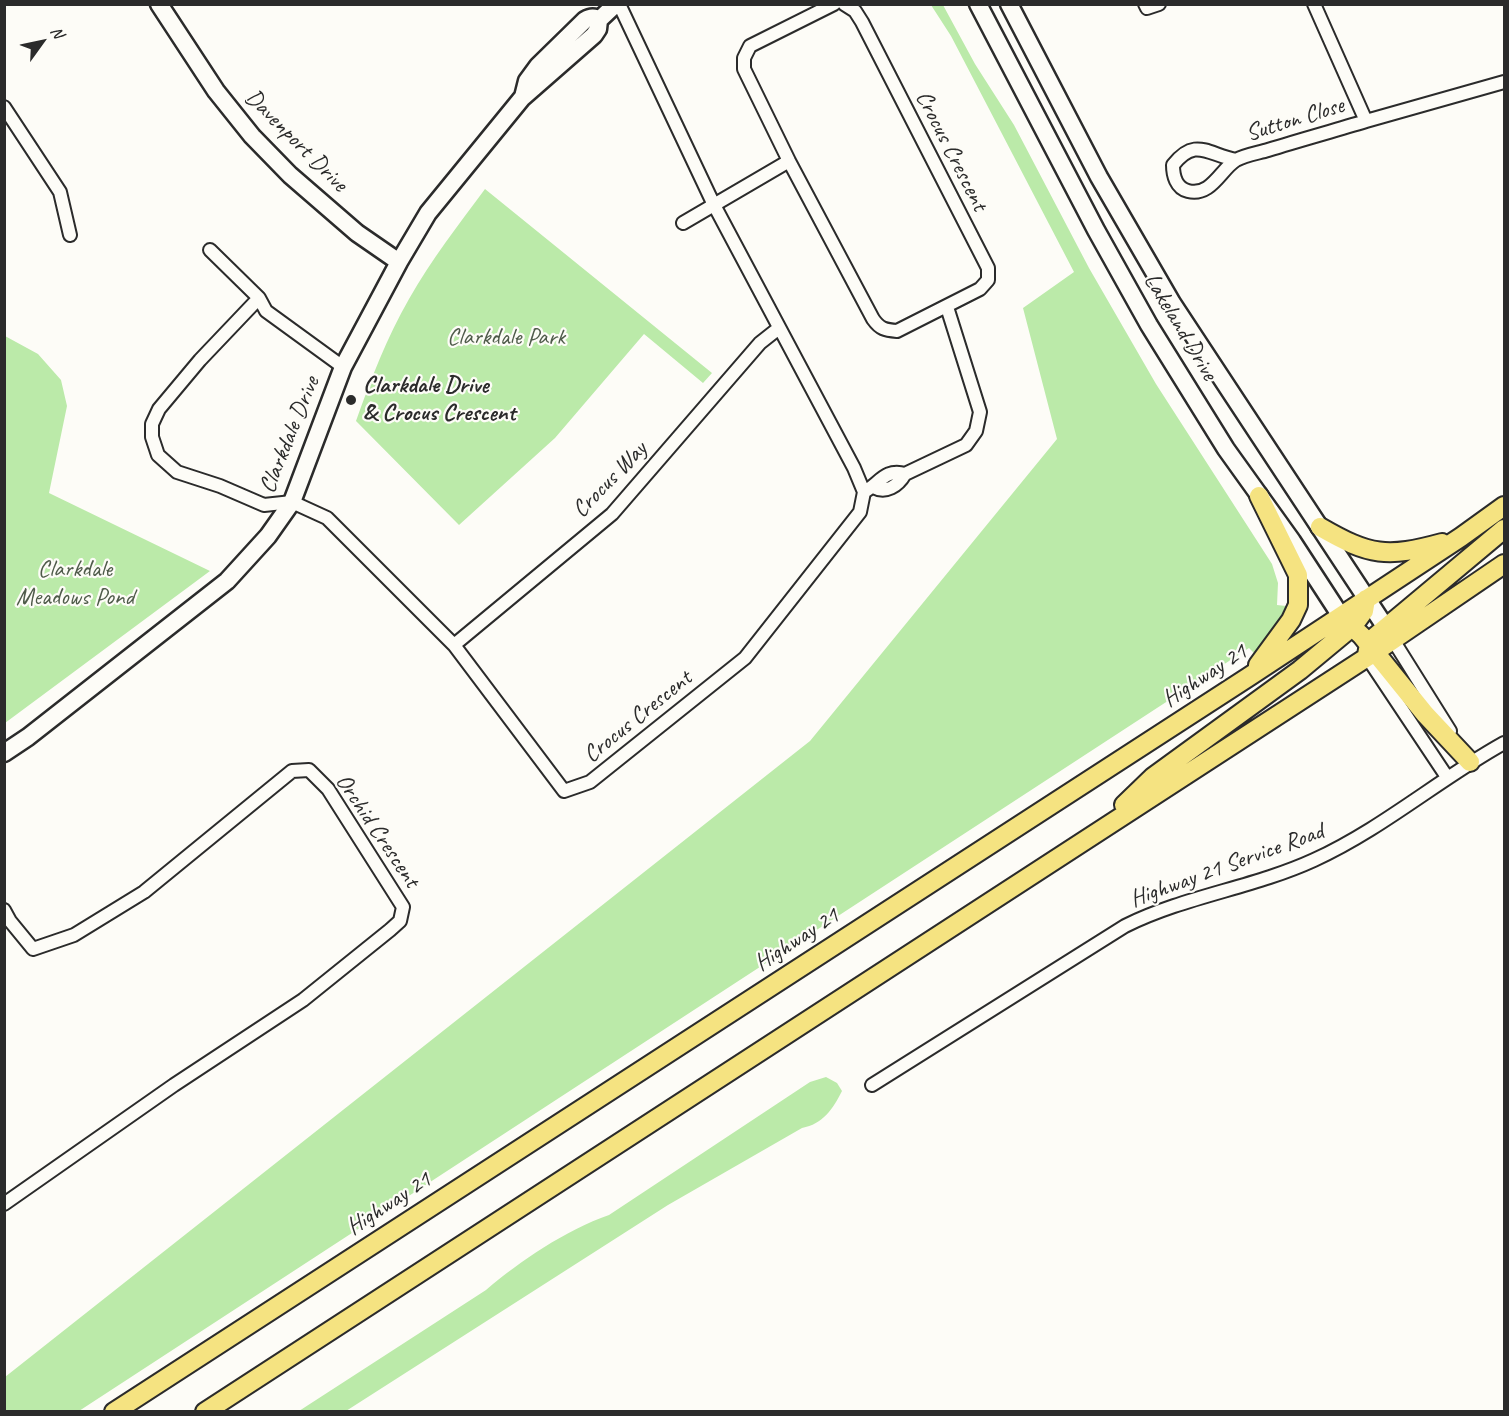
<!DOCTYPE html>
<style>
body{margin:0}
#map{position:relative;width:1509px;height:1416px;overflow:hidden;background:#fdfcf7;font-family:Caveat,sans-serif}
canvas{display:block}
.frame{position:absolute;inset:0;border:6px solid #2b2b2b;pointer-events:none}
.north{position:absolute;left:12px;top:12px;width:60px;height:60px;-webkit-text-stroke:4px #fdfcf7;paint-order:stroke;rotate:57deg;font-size:16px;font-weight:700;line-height:24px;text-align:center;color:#2b2b2b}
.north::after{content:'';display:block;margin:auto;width:21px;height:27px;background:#2b2b2b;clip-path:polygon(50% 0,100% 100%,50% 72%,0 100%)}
</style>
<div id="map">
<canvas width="1509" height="1416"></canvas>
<div class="frame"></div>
<div class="north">N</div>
</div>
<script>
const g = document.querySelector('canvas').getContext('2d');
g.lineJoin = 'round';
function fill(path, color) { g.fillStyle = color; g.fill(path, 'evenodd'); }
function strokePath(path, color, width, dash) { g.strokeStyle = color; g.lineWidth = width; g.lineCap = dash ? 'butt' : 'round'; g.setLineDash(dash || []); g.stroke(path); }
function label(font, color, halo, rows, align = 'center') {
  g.font = font + ' Caveat,sans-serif'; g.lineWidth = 4.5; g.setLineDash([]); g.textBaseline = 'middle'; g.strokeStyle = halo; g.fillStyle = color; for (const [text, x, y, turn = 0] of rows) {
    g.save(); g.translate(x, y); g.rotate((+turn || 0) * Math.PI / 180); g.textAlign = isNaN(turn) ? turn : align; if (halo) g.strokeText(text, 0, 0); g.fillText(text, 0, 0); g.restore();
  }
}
const green = new Path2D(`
 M931,5H943L975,64L1014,125L1089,268L1156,384L1272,564L1278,583L1277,605L1286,606L1288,611L1264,648L1255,654L1249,648L79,1411L5,1412V1377L810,741L1057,439L1023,308L1074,272L951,36Z
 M485,189L712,373L703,383L644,334L555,438L459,525L356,421C371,379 387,337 409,299C431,260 459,224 485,189Z
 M5,336L38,354L61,380L67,406L49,493L210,571L5,723Z
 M826,1077L837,1083L842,1091C833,1109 823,1124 802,1128L668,1205L346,1411H299L486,1290C520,1261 566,1230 609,1215L810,1082Z`);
const street = new Path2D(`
 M834,4L750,46L744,58V69L789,161L873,319C880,329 885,330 897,331L980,289L988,280V268L862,22L855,11L844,4
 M1145,4L1147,8L1159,4
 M1314,4L1366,121L1504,82
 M4,107L60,192L70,235
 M1236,160C1207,154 1195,137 1173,165C1173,175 1176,188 1188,191C1211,197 1221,169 1236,160C1245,155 1258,153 1268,150C1300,140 1333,131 1366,121
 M683,223L789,161
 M210,250L259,298L266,311L343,367
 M259,298L200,360L159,409L152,424V437L158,455L177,472L220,486L264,505L292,502L327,518L454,645L564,791L590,782L745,658L860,512L864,492L854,468L713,203L619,4
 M873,487C886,494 898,486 905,474
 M864,492C879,484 885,468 905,474L966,445L976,431L980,412L947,307
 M1393,640L1450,731
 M454,645L612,514L760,343L779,328
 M1367,657L1447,777
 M4,910L10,921L33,949L74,935L144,892L292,771L309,770L328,789L403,907L400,921L390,930L303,1000L174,1085L4,1204
 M872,1085L1125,926C1185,896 1253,888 1314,860C1382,829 1439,779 1504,743`);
const secondary = new Path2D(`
 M159,4L216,91L252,136L290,175L357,233L399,262
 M978,4L1096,230L1149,325L1226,449L1292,541L1348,627
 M1009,4L1099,177L1172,303L1392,637
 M523,97L527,81L538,66L585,20C590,17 594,16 599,20
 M4,753L28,737L227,581L268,536L292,502L343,367L399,262L428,213L522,98L594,35L598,29L599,20L616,4`);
const primary = new Path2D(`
 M1320,527C1370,556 1387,558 1442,543
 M1344,619L1362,636L1425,714L1470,762
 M1367,655L1369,644L1376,636L1504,529
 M1258,665L1291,620L1298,605V575L1259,496
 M1124,805L1153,777L1300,670L1353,626L1364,611L1366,599
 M114,1412L1250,676L1461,537L1504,506
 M205,1412L1375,652L1504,564`);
const markers = [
 [351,400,6,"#2b2b2b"]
];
const streetNames = [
 ["Sutton Close",1295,120,-17],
 ["Davenport Drive",296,141,45],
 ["Crocus Crescent",951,151,63],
 ["Lakeland Drive",1180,327,59],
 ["Clarkdale Drive",290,435,-68],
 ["Crocus Way",610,480,-46],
 ["Highway 21",1205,676,-33],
 ["Crocus Crescent",638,717,-39],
 ["Orchid Crescent",377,831,56],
 ["Highway 21 Service Road",1227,866,-20],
 ["Highway 21",797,940,-33],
 ["Highway 21",389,1204,-33]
];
const parkNames = [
 ["Clarkdale Park",506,338],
 ["Clarkdale",75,570],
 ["Meadows Pond",75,598]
];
const poiNames = [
 ["Clarkdale Drive",363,386],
 ["& Crocus Crescent",363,414]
];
fill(green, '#bbeaa9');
strokePath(street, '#2b2b2b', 16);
strokePath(secondary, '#2b2b2b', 21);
strokePath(primary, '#2b2b2b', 22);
strokePath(street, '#fdfcf7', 12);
strokePath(secondary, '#fdfcf7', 16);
strokePath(primary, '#f5e381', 18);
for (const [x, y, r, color] of markers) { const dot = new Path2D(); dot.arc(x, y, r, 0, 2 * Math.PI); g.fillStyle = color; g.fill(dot); strokePath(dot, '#fdfcf7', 2); }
label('24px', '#2b2b2b', '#fdfcf7', streetNames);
label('24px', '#4f5b4a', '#fdfcf7', parkNames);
label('bold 24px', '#2b2b2b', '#fdfcf7', poiNames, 'left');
</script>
